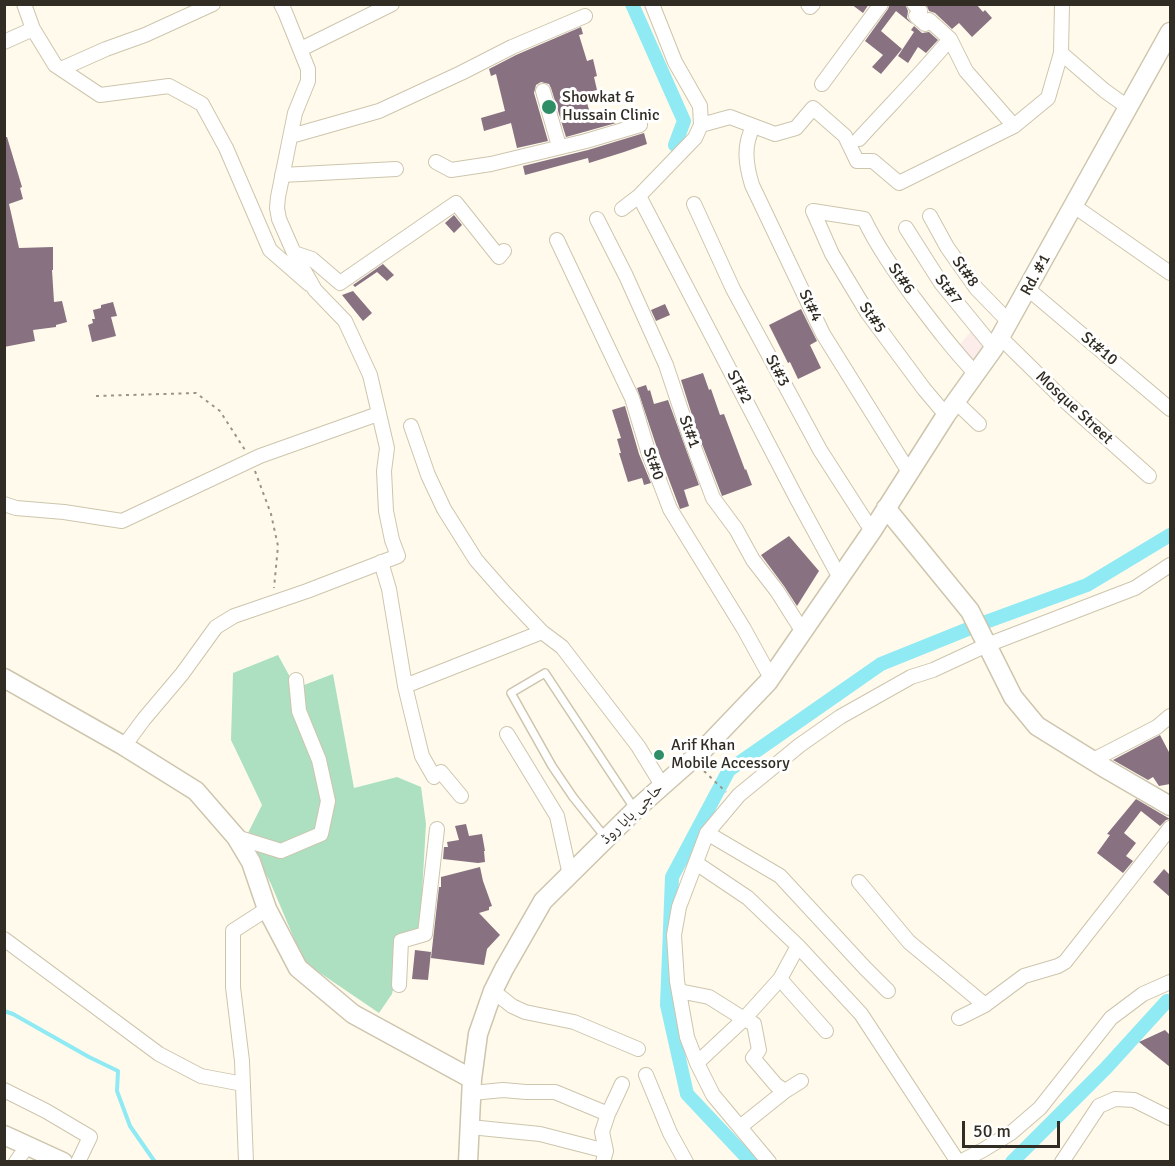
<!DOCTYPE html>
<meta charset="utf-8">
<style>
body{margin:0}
#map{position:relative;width:1175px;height:1166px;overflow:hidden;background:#fffaeb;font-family:Signika,sans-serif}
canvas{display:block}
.frame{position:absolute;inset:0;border:6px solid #312d24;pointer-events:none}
.scale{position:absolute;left:962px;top:1121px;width:98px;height:27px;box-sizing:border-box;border:3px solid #312d24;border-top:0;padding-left:8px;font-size:18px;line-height:21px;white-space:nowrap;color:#312d24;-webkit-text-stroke:4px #fff;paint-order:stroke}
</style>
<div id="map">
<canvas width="1175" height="1166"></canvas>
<div class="frame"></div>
<div class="scale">50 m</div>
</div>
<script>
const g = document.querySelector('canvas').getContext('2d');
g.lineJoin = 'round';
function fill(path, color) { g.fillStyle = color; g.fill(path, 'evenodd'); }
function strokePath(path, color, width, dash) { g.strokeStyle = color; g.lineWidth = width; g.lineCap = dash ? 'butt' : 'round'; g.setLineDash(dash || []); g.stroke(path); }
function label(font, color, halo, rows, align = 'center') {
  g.font = font + ' Signika,"Noto Naskh Arabic",sans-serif'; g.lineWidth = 6; g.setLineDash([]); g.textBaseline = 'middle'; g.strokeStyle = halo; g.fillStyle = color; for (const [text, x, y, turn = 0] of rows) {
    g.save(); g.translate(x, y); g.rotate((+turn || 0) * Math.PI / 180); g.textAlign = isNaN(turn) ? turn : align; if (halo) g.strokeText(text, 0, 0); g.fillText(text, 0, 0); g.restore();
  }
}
const commercial = new Path2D(`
 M973,329L986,341L971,367L956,349Z`);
const green = new Path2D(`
 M278,655L296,688L333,674L354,788L397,777L421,787L426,824L420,929L395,936V981L392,994L379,1013L304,962L271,884L253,849L245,839L262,805L231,740L233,673Z`);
const stream = new Path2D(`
 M4,1011L13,1014L89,1057L118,1071L117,1091L130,1126L155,1162`);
const canal = new Path2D(`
 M632,4L684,121L675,145
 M751,1162L687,1094L667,1005L672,877L729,770L881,664L983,623L1087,585L1170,535
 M1012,1162L1106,1068L1167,1001L1170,1002`);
const building = new Path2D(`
 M851,4H869L863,13Z
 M890,4H905L908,11L907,18L912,24L896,11L881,31L902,49L881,74L872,67L883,55L865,41L888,9Z
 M926,4H976L983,12L985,10L992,18L972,37L959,23L952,29L935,13L929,11Z
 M914,26L922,33L929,32L938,40L926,53L918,47L908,63L898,56L914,32L911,30Z
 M581,27L583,34L579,35L587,61L593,59L597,76L594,77L597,90L584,93L593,123L615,117L616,123L566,137L551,88L549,84L541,82L536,85L534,93L548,141L517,148L511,123L484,131L481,118L505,111L496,74L491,76L489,69L516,55Z
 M644,133L647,144L624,152L589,163L588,158L525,175L523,166L588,150Z
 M4,137H7L22,187L20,188L23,199L9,204L19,248L53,247V270H52L54,302L62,301L67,322L56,325V327L33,330L35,341L4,347Z
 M454,215L462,225L454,233L445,223Z
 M383,264L394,275L387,281L377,272L355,287L353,285Z
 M353,291L372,313L363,321L342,295Z
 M113,302L117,316L111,317L116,336L92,342L88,325L93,323L92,319H95L93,310L101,308V305Z
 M665,304L670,315L656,321L651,310Z
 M801,309L817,341L810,345L821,368L798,379L790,362L788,363L769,325Z
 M703,373L709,390L711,389L720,415L724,414L745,470L746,469L752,485L722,496L697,431L681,380Z
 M646,385L648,391L650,390L654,404L668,400L699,485L684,490L689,506L680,509L657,448L637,388Z
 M625,406L639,454L651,483L644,485L642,478L628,482L619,453H621L617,439L621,438L612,410Z
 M789,536L819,571L797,606L784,586L761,555Z
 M1160,735L1170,754V784L1159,786L1153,777L1148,780L1113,760Z
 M1136,799L1170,819L1166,820L1160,826L1141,811L1124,833L1136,843L1126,856L1133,861L1123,873L1097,853L1110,835L1107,834Z
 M466,824L469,836L482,834L485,851H484L485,862L478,863L443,859L444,847H448L447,842L459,840L455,826Z
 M480,867L483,881L492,906L489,907V910L479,913L500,935L487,949L484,965L431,958L439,887H441V877Z
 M1164,869L1170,875V897L1153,882Z
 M415,950L431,952L428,980L412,979Z
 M1165,1030L1170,1035V1067L1139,1042Z`);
const path = new Path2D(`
 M96,396L196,393L220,411L245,450
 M255,471L271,514L278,546L274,588
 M704,771L726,792`);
const lane = new Path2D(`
 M605,837L573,797L552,766L511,693L545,673L634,808`);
const street = new Path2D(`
 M24,4L33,29L55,65L100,95L169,86L202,104L226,148L270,250L309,284
 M808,4L810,7L813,4
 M914,4L920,11L916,16L925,24L929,20L950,39L966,71L1014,126
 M4,42L33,29
 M301,49L392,4
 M1061,53L1105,91L1129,108
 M61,69L106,49L145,35L213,4
 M822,84L881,4
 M543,91L559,146
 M701,125L730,117L775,134L796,128L813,108L845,136L857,161H873L899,183L1014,126L1048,98L1061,53L1062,4
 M753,127C743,146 746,165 752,185L823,334L909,472
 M291,136L379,111L461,73L512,47L585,16
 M859,139C890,105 921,74 950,39
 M436,162L451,170L491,164L586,141L640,125
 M282,175L396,169
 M639,196L797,499L840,578
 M694,204L733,289L820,450L872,531
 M1074,206L1170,273
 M622,209L639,196L695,138L701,125L700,106L675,62L652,4
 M813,211L832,254L867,312L924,389L946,415
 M813,211L864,219C877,246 894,270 911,294C932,322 952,349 976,374
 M930,216L947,247L976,288L1009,322
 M597,219L626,276L666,365L689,434L713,498L736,529L753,560L777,591L803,632
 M906,228L941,283L994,348
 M557,240L632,398L648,451L670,509L744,629L771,678
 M294,253L312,259L340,283L456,203L499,257L504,251
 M1028,289L1170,409
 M1000,337L1065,401L1149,476
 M956,402L979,424
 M411,426L428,475L444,509L476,560L505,593L542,632L562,647L638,746L662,785
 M4,504L16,508L64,512L122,521L260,456L378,414
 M381,562L389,589L405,686L411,711L422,756L434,777
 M405,686L542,632
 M507,734L557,816L570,875
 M124,746L144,719L182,674L216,627L234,616L307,591L398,556L392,540L386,511L384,471L387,448L370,375L345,321L315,290L294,253L279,219L277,208L278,197L295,113L308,81V69L285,12L281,4
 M1093,760L1157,727L1170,716
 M441,772L461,796
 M707,833L780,876L865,968L888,991
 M236,837L281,851L321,834L328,801L319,760L299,711L296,680
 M696,863L748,898L798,946L861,1014L958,1162
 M859,882L909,942L985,1005
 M4,939L159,1054L201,1076L243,1084
 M780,979L826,1031
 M399,985L401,941L425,934L437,829
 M493,991L512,1006L525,1012L574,1022L638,1049
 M679,991L709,997L744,1019L754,1024L759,1050L753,1058L776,1085L785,1091
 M959,1018L985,1005L1024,976L1058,966L1065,962L1170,828
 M697,1063L744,1019L780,979L798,946
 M646,1075L670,1133L686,1162
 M4,1090L46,1111L90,1137L78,1162
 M472,1093L503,1090L526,1092H555L608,1114
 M470,1127L540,1134L606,1151
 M740,1127L785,1091L801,1081
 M16,1162L28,1145
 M246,1162L242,1061L233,987V931L267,909
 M603,1162L606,1151L602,1132L608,1114L622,1084
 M769,1162L713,1095L697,1063L687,1037L677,981L674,935L679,907L707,833L739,795L800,745L840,717L911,677L933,670L987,645L1135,588L1170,565
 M960,1162L983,1150L1011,1133L1040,1108L1111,1018L1143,994L1170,982
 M1062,1162L1099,1106L1115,1099L1134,1100L1170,1118`);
const secondary = new Path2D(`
 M886,508L970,611L1013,697L1037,726L1108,770L1170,806
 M4,678L124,746L196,791L236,837L251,862L267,909L298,968L353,1014L472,1079
 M4,1135L63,1162
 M468,1162L472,1079L478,1034L493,991L504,969L543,901L635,810L704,749L768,682L872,531L946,415L994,348L1170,32`);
const markers = [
 [549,107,8,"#2e8e66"],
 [659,755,6,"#2e8e66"]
];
const poiNames = [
 ["Showkat &",562,98],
 ["Hussain Clinic",562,116],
 ["Arif Khan",671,746],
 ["Mobile Accessory",671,764]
];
const streetNames = [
 ["St#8",965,272,54],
 ["Rd. #1",1036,275,-61],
 ["St#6",901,279,55],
 ["St#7",948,290,53],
 ["St#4",810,306,64],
 ["St#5",872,318,55],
 ["St#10",1099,349,40],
 ["St#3",777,371,62],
 ["ST#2",739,387,62],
 ["Mosque Street",1074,408,43],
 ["St#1",689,432,70],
 ["St#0",653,464,70],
 ["حاجی بابا روڈ",632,814,-44]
];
fill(commercial, '#fcecea');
fill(green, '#ace0c1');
strokePath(stream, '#8feaf4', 4);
strokePath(canal, '#8feaf4', 14);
fill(building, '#887281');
strokePath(lane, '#cdc5ad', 10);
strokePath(street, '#cdc5ad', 16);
strokePath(secondary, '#cdc5ad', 21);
strokePath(path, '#999488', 2, [3, 4.5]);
strokePath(lane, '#fff', 7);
strokePath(street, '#fff', 14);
strokePath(secondary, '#fff', 18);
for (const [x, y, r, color] of markers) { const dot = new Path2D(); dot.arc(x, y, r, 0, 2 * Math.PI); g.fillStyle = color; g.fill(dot); strokePath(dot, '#fff', 2); }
label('16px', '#312d24', '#fff', poiNames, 'left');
label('16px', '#312d24', '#fff', streetNames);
</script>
